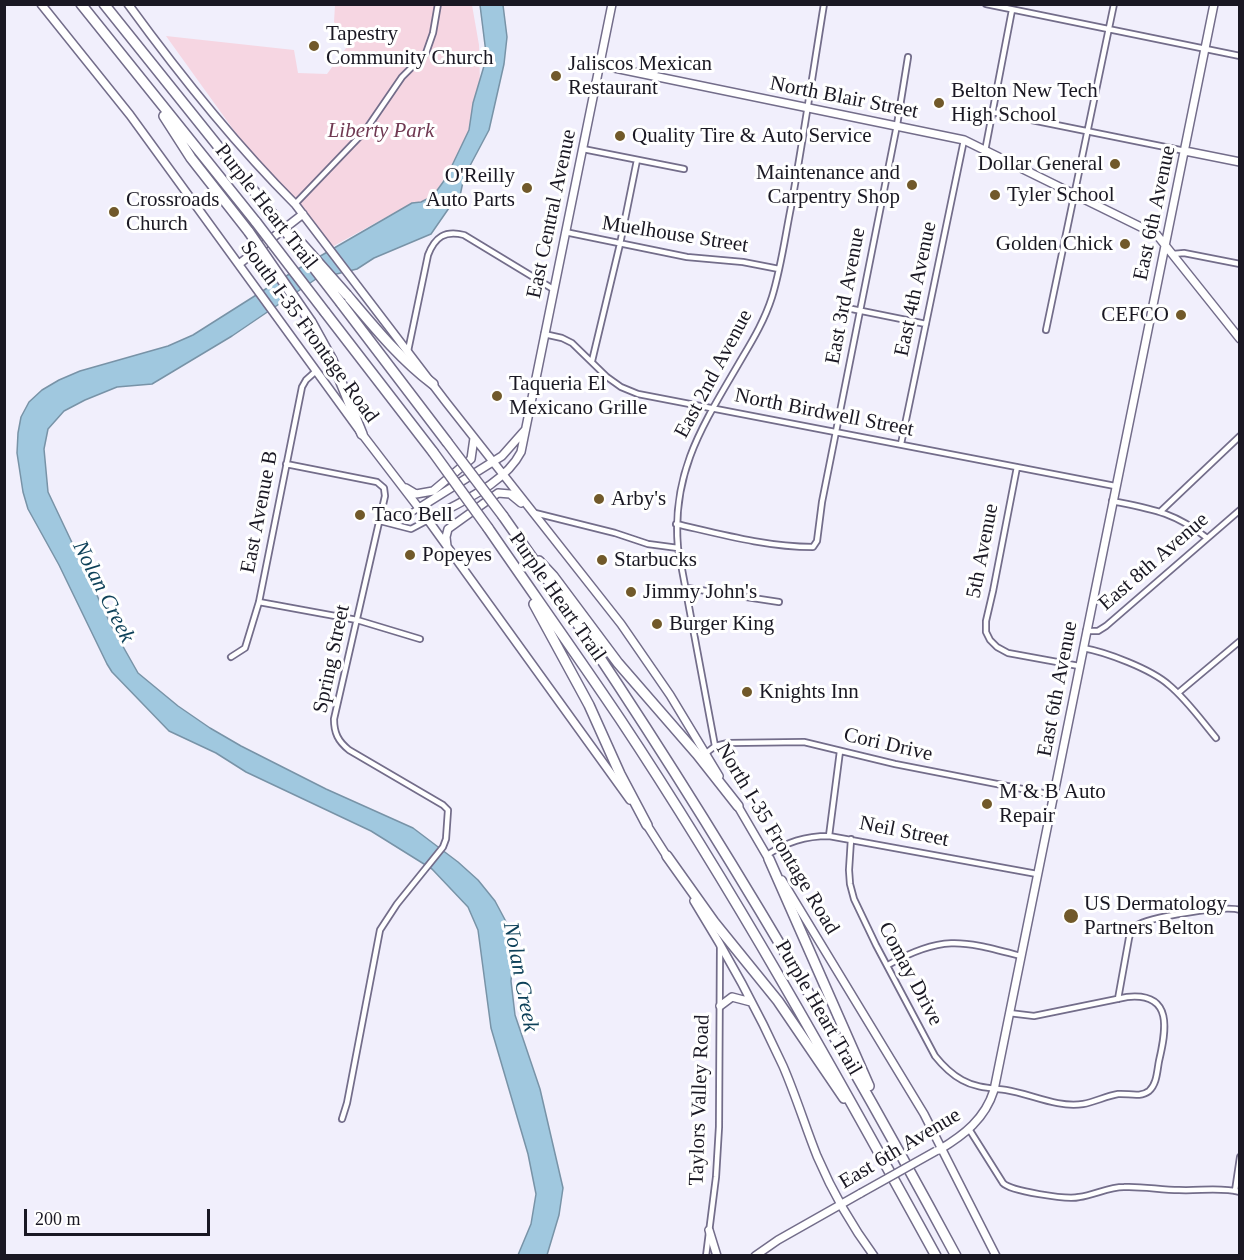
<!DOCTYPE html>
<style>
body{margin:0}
#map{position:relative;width:1244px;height:1260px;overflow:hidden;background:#f1effc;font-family:"Times New Roman",serif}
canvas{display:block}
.frame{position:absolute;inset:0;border:6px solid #1a1823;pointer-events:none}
.scale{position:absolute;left:24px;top:1209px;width:186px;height:27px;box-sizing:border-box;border:3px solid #1a1823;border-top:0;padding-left:8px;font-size:18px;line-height:21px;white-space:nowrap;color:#1a1823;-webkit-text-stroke:4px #fff;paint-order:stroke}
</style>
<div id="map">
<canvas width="1244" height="1260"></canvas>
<div class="frame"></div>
<div class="scale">200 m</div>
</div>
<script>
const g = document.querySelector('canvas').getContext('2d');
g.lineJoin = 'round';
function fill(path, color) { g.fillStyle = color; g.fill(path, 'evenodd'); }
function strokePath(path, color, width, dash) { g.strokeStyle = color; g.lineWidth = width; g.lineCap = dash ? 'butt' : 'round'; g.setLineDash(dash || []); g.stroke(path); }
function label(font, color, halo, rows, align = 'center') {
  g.font = font + ' "Times New Roman",serif'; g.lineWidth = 6; g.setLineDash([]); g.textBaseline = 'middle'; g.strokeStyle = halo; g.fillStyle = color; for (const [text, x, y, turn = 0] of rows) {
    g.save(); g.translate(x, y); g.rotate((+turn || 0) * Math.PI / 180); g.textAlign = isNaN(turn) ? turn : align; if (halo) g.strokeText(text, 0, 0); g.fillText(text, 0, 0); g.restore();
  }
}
const green = new Path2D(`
 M335,5H472L479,45L480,85L473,103L469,130L445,178L433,196L421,202L412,203L328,249L295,204L266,175L166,36L294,50L298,73L327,74L349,44L334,22Z`);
const water = new Path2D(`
 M480,5H503L507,37L504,64L489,130L464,177L460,196L449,208L431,234L374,258L357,269L316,279L232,336L152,384L117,387L85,400L64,411L48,429L44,449L48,492L112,627L138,673L178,706L210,728L241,746L326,789L413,828L458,862L478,880L495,901L511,931L513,958L511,981L515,1015L540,1089L563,1188L559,1215L547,1255H518L531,1224L536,1194L528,1154L491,1028L478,930L468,907L432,869L371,831L246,772L216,753L169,731L112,672L107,664L59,565L28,509L23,492L17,453L18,433L21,417L29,402L42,390L59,380L80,371L168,346L193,335L291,273L412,203L421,202L433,196L446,178L469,130L473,103L484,66L486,53Z`);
const street = new Path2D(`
 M986,4L1240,56
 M992,112L1185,151
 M583,149L684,169
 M985,151L1012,10
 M295,204L365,131L402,77L426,53L433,33L438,4
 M565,232L687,257L743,262L779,269
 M1173,254L1184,253L1240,264
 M842,307L926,324
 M1046,330L1114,4
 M544,334L562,338L572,343L607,377L621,387L638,394L1115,486
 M408,351L428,255C435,237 445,230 464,235L553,289
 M592,361L620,244L637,160
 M901,444L964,140
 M286,464L377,482L384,488L385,496L334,719C334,733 338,741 349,750L443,805L448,810L446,839L443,847L397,904L380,930L347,1103L342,1119
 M1017,467L993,591L986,621V632L990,640L997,647L1008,653L1079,666
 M1112,501C1152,509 1174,512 1207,538
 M1161,511L1240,436
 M535,513L615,533L648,544L678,548
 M380,521L411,529L428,520
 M394,524L419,508
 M676,524C720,534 767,547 813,547L817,541L822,502L897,125L908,57
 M687,588L779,602
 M259,602L357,620L420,639
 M1086,631H1098L1106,626L1240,510
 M1083,648C1106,652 1151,669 1169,685C1187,700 1201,720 1216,738
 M231,657L245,648L259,602L302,387L306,380L316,371
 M1178,693L1240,641
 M715,746L678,548C671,470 705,422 742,358C754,338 765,319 772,297C781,268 785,237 791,207C803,140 813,72 824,4
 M705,754L715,746L728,743L804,742L895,764L1053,795
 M829,836L840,751
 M851,839L849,870L850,884L854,899L876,945L935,1056C943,1066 951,1074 962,1080C976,1088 991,1088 1006,1090C1031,1094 1057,1108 1083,1104C1095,1102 1106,1096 1118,1094C1128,1093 1140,1098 1149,1091C1157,1084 1157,1071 1159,1061C1166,1031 1174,992 1127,997L1034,1016L1009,1013
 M767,855C787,842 805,836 829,836L1037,874
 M888,965C943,934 963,941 1021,956
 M1118,999L1129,938C1130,934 1132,929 1136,926C1148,917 1225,905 1240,910
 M969,1129L1003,1183C1010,1191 1067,1200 1079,1197C1095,1195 1108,1187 1124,1187C1142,1186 1161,1190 1179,1190C1200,1191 1220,1187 1240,1192
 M1235,1191L1240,1157
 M706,1256L716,1177L719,1127L720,947`);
const secondary = new Path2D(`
 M41,4L130,115L362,434L428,520L630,800
 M128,4C179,74 234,143 295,204L446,402L621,624L670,695L719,776
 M600,65L964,140L1157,235L1240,339
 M1185,151L1240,162
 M239,264L303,214
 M406,488L416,494L433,491L471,459L474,438
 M419,508L502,456L525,430
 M428,520C459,502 504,485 521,452L612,4
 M447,546L446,537L448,529L498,493L510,494L521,503
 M736,803L771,863
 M645,822L668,858
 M782,880L924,1114L996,1256
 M694,901C727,954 757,1009 783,1066C796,1096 805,1126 817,1156C832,1191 851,1225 874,1256
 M720,1006L732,997L751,1002
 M939,1150C964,1135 985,1119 994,1090L1214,4
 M709,1230L717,1256
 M755,1256L778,1240L861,1193`);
const highway = new Path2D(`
 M81,4L256,222
 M104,4L270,211
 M164,116L191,158L249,232
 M347,295C374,327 400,359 433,384
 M341,303L447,442
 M325,312L433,452
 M311,322L332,360L362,434
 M503,516C670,752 819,1001 956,1256
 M488,528C532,592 577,655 620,719C735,892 836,1074 936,1256
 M539,561L553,576L618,663L697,754L738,806
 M534,604L589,705L620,774L647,825
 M667,856L714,922L778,1001L844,1098
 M769,859L869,1086`);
const secondaryBridge = new Path2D(`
 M861,1193L936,1151`);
const highwayBridge = new Path2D(`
 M270,211L341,303
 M256,222L325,312
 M249,232L311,322
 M301,243L347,295
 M447,442L503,516
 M433,452L488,528`);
const markers = [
 [314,46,6,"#71592a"],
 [556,76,6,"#71592a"],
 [939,103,6,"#71592a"],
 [620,136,6,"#71592a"],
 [1115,164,6,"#71592a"],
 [912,185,6,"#71592a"],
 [527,188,6,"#71592a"],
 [995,195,6,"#71592a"],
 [114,212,6,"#71592a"],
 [1125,244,6,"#71592a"],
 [1181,315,6,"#71592a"],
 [497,396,6,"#71592a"],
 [599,499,6,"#71592a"],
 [360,515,6,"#71592a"],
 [410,555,6,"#71592a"],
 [602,560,6,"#71592a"],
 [631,592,6,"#71592a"],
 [657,624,6,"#71592a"],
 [747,692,6,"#71592a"],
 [987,804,6,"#71592a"],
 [1071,916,8,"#71592a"]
];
const poiNames = [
 ["Tapestry",326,34],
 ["Community Church",326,58],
 ["Jaliscos Mexican",568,64],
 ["Restaurant",568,88],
 ["Belton New Tech",951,91],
 ["High School",951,115],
 ["Quality Tire & Auto Service",632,136],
 ["Dollar General",1103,164,"right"],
 ["Maintenance and",900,173,"right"],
 ["Carpentry Shop",900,197,"right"],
 ["O'Reilly",515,176,"right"],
 ["Auto Parts",515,200,"right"],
 ["Tyler School",1007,195],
 ["Crossroads",126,200],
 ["Church",126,224],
 ["Golden Chick",1113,244,"right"],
 ["CEFCO",1169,315,"right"],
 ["Taqueria El",509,384],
 ["Mexicano Grille",509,408],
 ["Arby's",611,499],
 ["Taco Bell",372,515],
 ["Popeyes",422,555],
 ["Starbucks",614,560],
 ["Jimmy John's",643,592],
 ["Burger King",669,624],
 ["Knights Inn",759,692],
 ["M & B Auto",999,792],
 ["Repair",999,816],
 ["US Dermatology",1084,904],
 ["Partners Belton",1084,928]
];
const streetNames = [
 ["North Blair Street",844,98,11],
 ["Purple Heart Trail",266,207,52],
 ["East 6th Avenue",1155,213,-78],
 ["East Central Avenue",552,214,-78],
 ["Muelhouse Street",675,235,9],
 ["East 4th Avenue",916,289,-78],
 ["East 3rd Avenue",846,296,-79],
 ["South I-35 Frontage Road",309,332,54],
 ["East 2nd Avenue",714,374,-62],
 ["North Birdwell Street",824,413,11],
 ["East Avenue B",260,512,-79],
 ["5th Avenue",983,551,-79],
 ["East 8th Avenue",1154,562,-41],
 ["Purple Heart Trail",557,597,55],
 ["Spring Street",332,659,-78],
 ["East 6th Avenue",1058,689,-79],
 ["Cori Drive",888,745,13],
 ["Neil Street",904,832,11],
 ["North I-35 Frontage Road",777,839,59],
 ["Comay Drive",910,974,62],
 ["Purple Heart Trail",818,1008,60],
 ["Taylors Valley Road",700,1100,-88],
 ["East 6th Avenue",900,1149,-31]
];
const parkNames = [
 ["Liberty Park",381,131]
];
const waterNames = [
 ["Nolan Creek",103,592,63],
 ["Nolan Creek",520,977,79]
];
fill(green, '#f6d6e2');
fill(water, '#a0c8df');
strokePath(water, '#7893a7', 1.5);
strokePath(street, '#736d8a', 8);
strokePath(secondary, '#736d8a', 10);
strokePath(highway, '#736d8a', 12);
strokePath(street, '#fff', 4.5);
strokePath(secondary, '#fff', 7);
strokePath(highway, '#fff', 9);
strokePath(secondaryBridge, '#736d8a', 10, []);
strokePath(highwayBridge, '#736d8a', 12, []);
strokePath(secondaryBridge, '#fff', 7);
strokePath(highwayBridge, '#fff', 9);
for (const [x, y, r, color] of markers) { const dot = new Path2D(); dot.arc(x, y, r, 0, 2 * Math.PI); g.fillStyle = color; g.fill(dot); strokePath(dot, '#fff', 2); }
label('21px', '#1a1823', '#fff', poiNames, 'left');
label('21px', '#1a1823', '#fff', streetNames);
label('italic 21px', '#703952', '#fff', parkNames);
label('italic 22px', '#0e4159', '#fff', waterNames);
</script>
